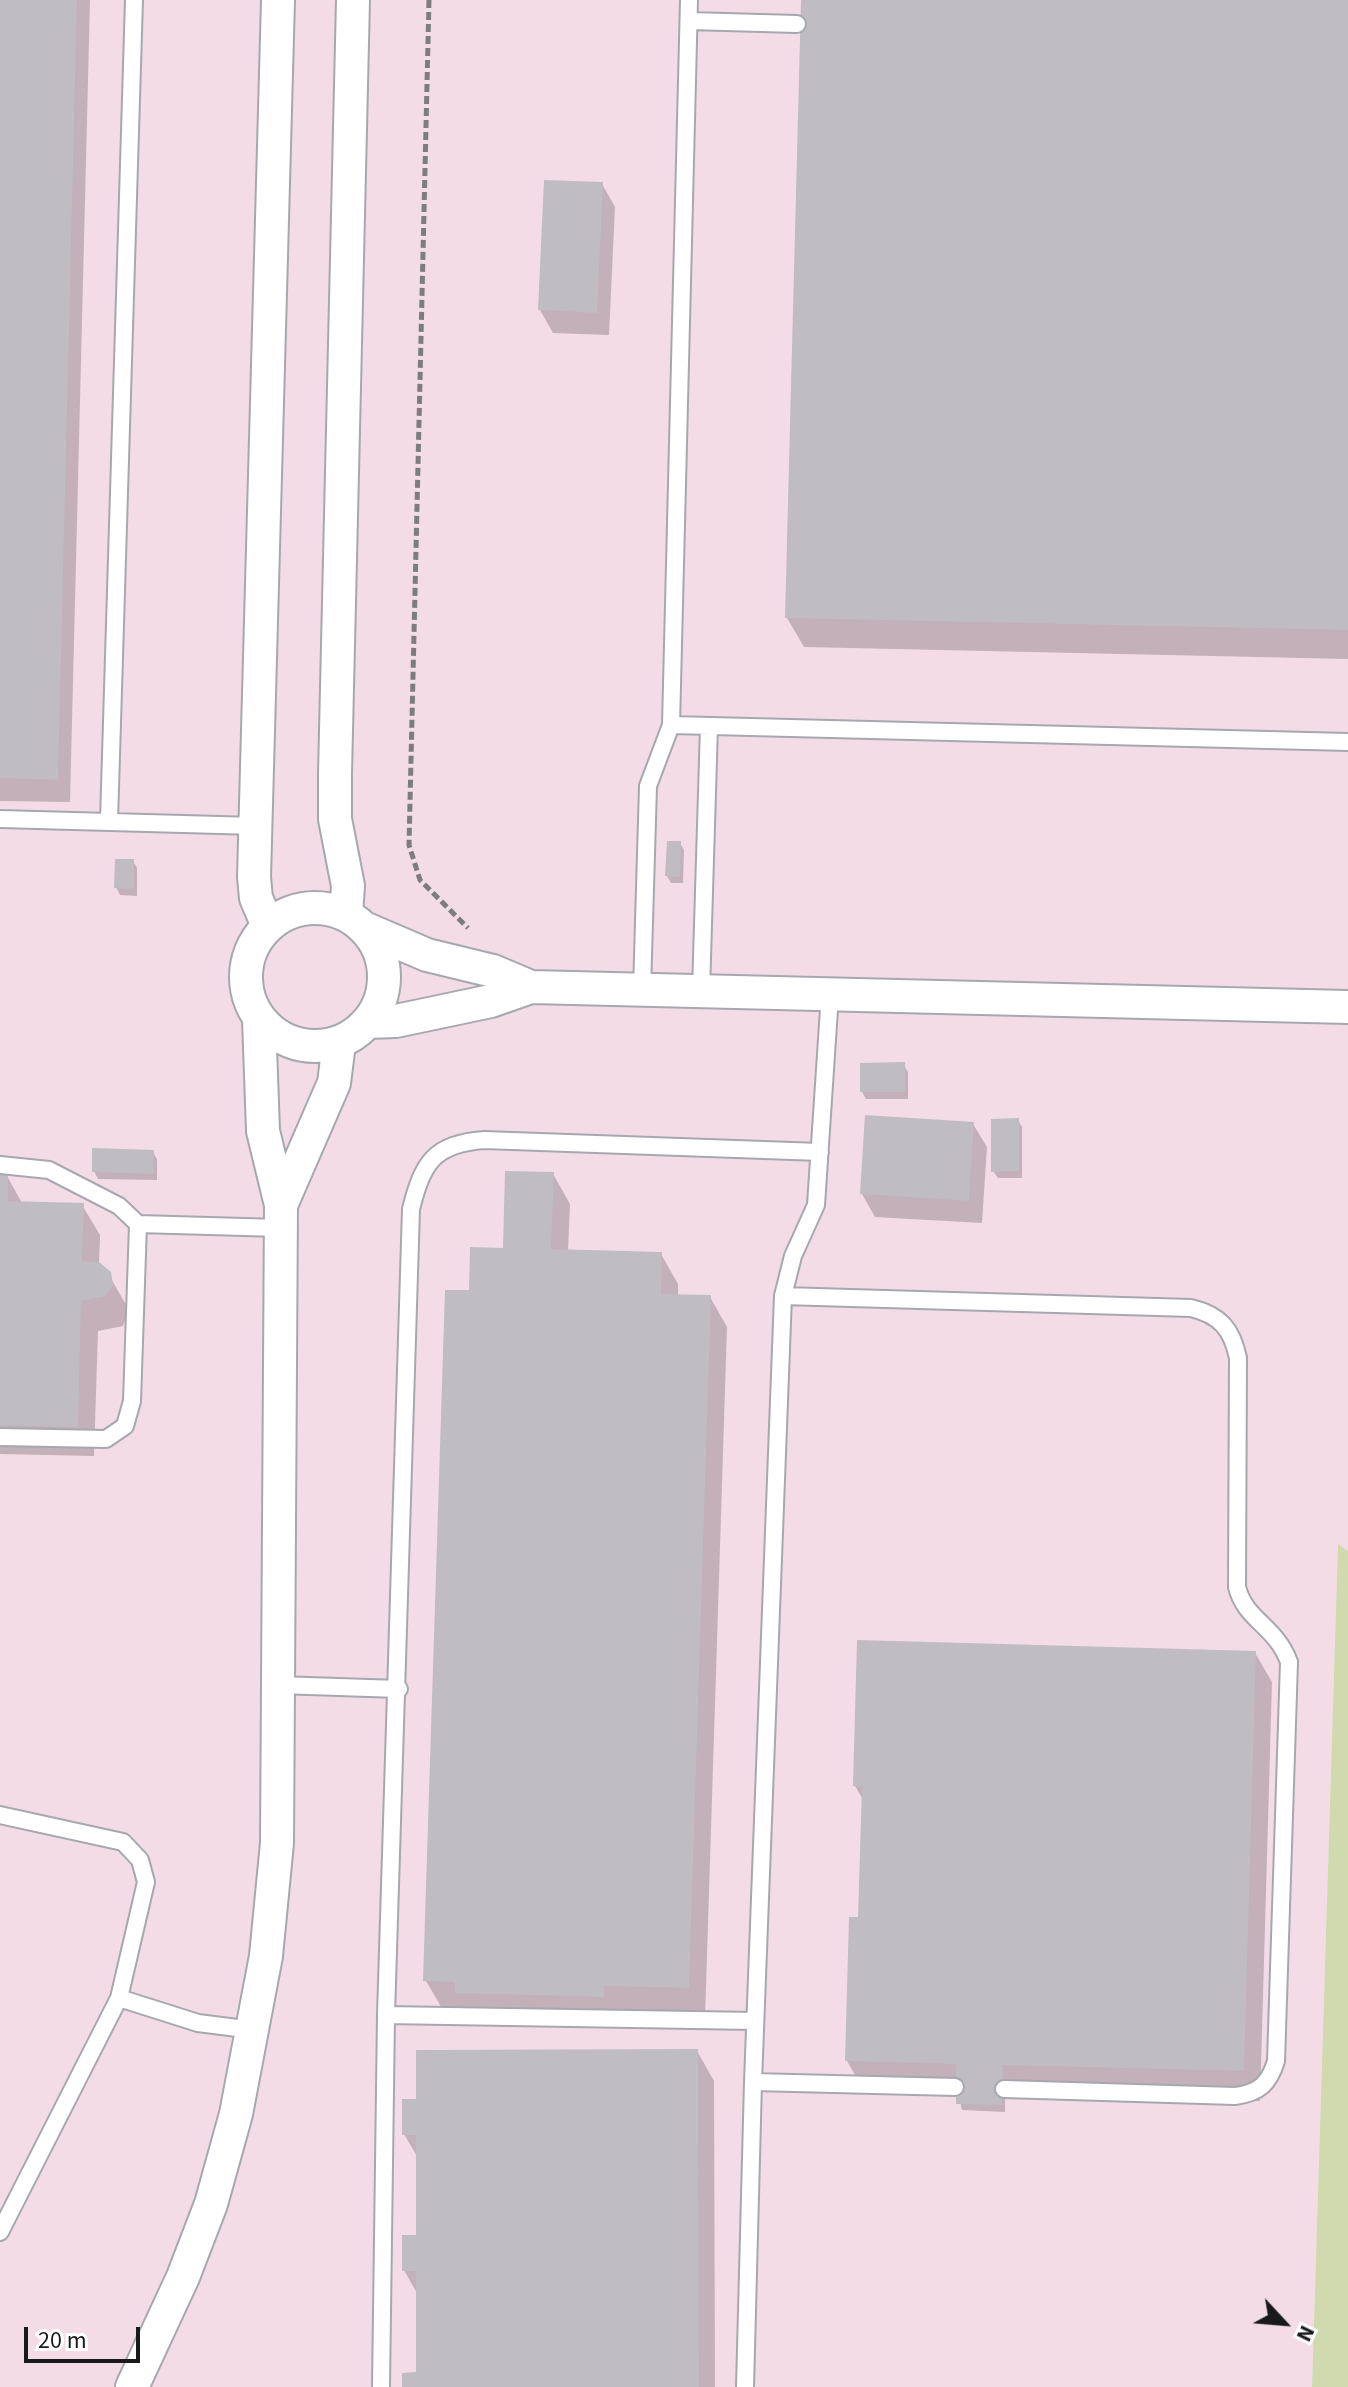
<!DOCTYPE html>
<style>
body{margin:0}
#map{position:relative;width:1348px;height:2387px;overflow:hidden;background:#ebedf4;font-family:"Source Sans 3",sans-serif}
canvas{display:block}
.north{position:absolute;left:1244px;top:2283px;width:80px;height:80px;-webkit-text-stroke:6px #fff;paint-order:stroke;rotate:116deg;font-size:22px;font-weight:700;line-height:32px;text-align:center;color:#18191b}
.north::after{content:'';display:block;margin:auto;width:28px;height:36px;background:#18191b;clip-path:polygon(50% 0,100% 100%,50% 72%,0 100%)}
.scale{position:absolute;left:24px;top:2327px;width:116px;height:36px;box-sizing:border-box;border:4px solid #18191b;border-top:0;padding-left:10px;font-size:24px;line-height:28px;white-space:nowrap;color:#18191b;-webkit-text-stroke:6px #fff;paint-order:stroke}
</style>
<div id="map">
<canvas width="1348" height="2387"></canvas>
<div class="north">N</div>
<div class="scale">20 m</div>
</div>
<script>
const g = document.querySelector('canvas').getContext('2d');
g.lineJoin = 'round';
function fill(path, color) { g.fillStyle = color; g.fill(path, 'evenodd'); }
function strokePath(path, color, width, dash) { g.strokeStyle = color; g.lineWidth = width; g.lineCap = dash ? 'butt' : 'round'; g.setLineDash(dash || []); g.stroke(path); }
const industrial = new Path2D(`
 M0,0H1348V1551L1338,1545L1312,2387H0Z`);
const green = new Path2D(`
 M1338,1544L1348,1551V2387H1312Z`);
const shadow = new Path2D(`
 M0,0H90L70,802L0,801Z
 M803,0H1348V659L804,647L787,618Z
 M602,184L615,207L609,335L553,333L540,310Z
 M680,843L684,850L683,883H671L667,876Z
 M133,861L137,868V896L120,895L116,887Z
 M903,1064L908,1072V1099H866L862,1092Z
 M1018,1120L1022,1127V1178H998L993,1171Z
 M973,1124L987,1147L982,1223L875,1217L862,1194Z
 M153,1152L157,1159V1180L98,1179L94,1171Z
 M553,1174L570,1204L568,1252L661,1254L678,1284V1296L710,1297L727,1327L705,2018L443,2010L426,1981L471,1292L505,1250Z
 M0,1176H7L22,1203L82,1205L100,1235L99,1266L105,1268L129,1310L123,1326L98,1331L94,1456L0,1454Z
 M1255,1653L1272,1682L1260,2101L1005,2094V2112L962,2110L958,2093L864,2091L847,2061L860,1919L864,1801L855,1786Z
 M697,2051L714,2081L715,2387H404L418,2374V2295L404,2270L418,2237V2158L404,2134Z`);
const building = new Path2D(`
 M0,0H77L58,780L0,778Z
 M801,0H1348V630L785,618Z
 M544,180L603,182L597,313L538,310Z
 M667,841H681L680,877L665,876Z
 M115,859H134V889L114,888Z
 M905,1062V1092H860V1063Z
 M865,1115L974,1122L969,1201L860,1194Z
 M1019,1118V1171L991,1172V1119Z
 M92,1148L154,1150V1174L92,1172Z
 M505,1171L554,1172L551,1249L662,1252L661,1294L711,1295L689,1988L604,1986V1997L455,1993V1982L423,1981L445,1290H469L470,1247L503,1248Z
 M0,1174L8,1175V1201L84,1203L82,1261L100,1263L111,1272L113,1285L106,1296L81,1301L78,1427L0,1425Z
 M857,1640L1256,1651L1244,2071L1003,2065L1002,2105L956,2104V2064L845,2061L849,1917H858L862,1787L853,1786Z
 M698,2049L699,2387H402V2373L416,2372V2271H402V2235H416V2135H402V2099H416V2050Z`);
const path = new Path2D(`
 M429,0L409,845L420,880L468,928`);
const service = new Path2D(`
 M689,0L671,725L1348,742
 M689,21L797,24
 M0,819L256,826
 M109,821L134,0
 M642,990L648,786L671,725
 M701,991L709,726
 M0,1165L49,1170L119,1206L138,1224L132,1401L125,1426L106,1439L0,1437
 M138,1224L280,1228
 M783,1296L1191,1308C1220,1315 1232,1329 1238,1358L1237,1587C1245,1620 1276,1626 1289,1662L1276,2061C1269,2084 1259,2093 1235,2096L1004,2089
 M278,1685L399,1689
 M0,1815L123,1842L140,1860L146,1882L119,1998L198,2023L253,2030
 M386,2015L755,2021
 M753,2082L955,2087
 M0,2232L119,1998
 M381,2387L386,2015L411,1209C423,1162 434,1144 484,1140L820,1152
 M745,2387L753,2082L783,1296L793,1256L816,1205L830,994`);
const minor = new Path2D(`
 M246 977a69 69 0 1 1 138 0a69 69 0 1 1-138 0Z
 M346,915L348,886L335,819V774L353,0
 M268,926L256,898L254,877L278,0
 M364,928L427,955L493,971L531,987
 M259,1019L263,1131L281,1205
 M367,1022L396,1021L491,1001L531,987L1348,1007
 M132,2387L183,2277L211,2204L236,2114L266,1956L277,1843L281,1205L334,1083L339,1043`);
fill(industrial, '#f4dce7');
fill(green, '#d1d9ae');
fill(shadow, '#0003');
fill(building, '#bfbcc2');
strokePath(service, '#a6a8ae', 20);
strokePath(minor, '#a6a8ae', 36);
strokePath(path, '#7c7d81', 5, [8, 4]);
strokePath(service, '#fff', 16);
strokePath(minor, '#fff', 32);
</script>
